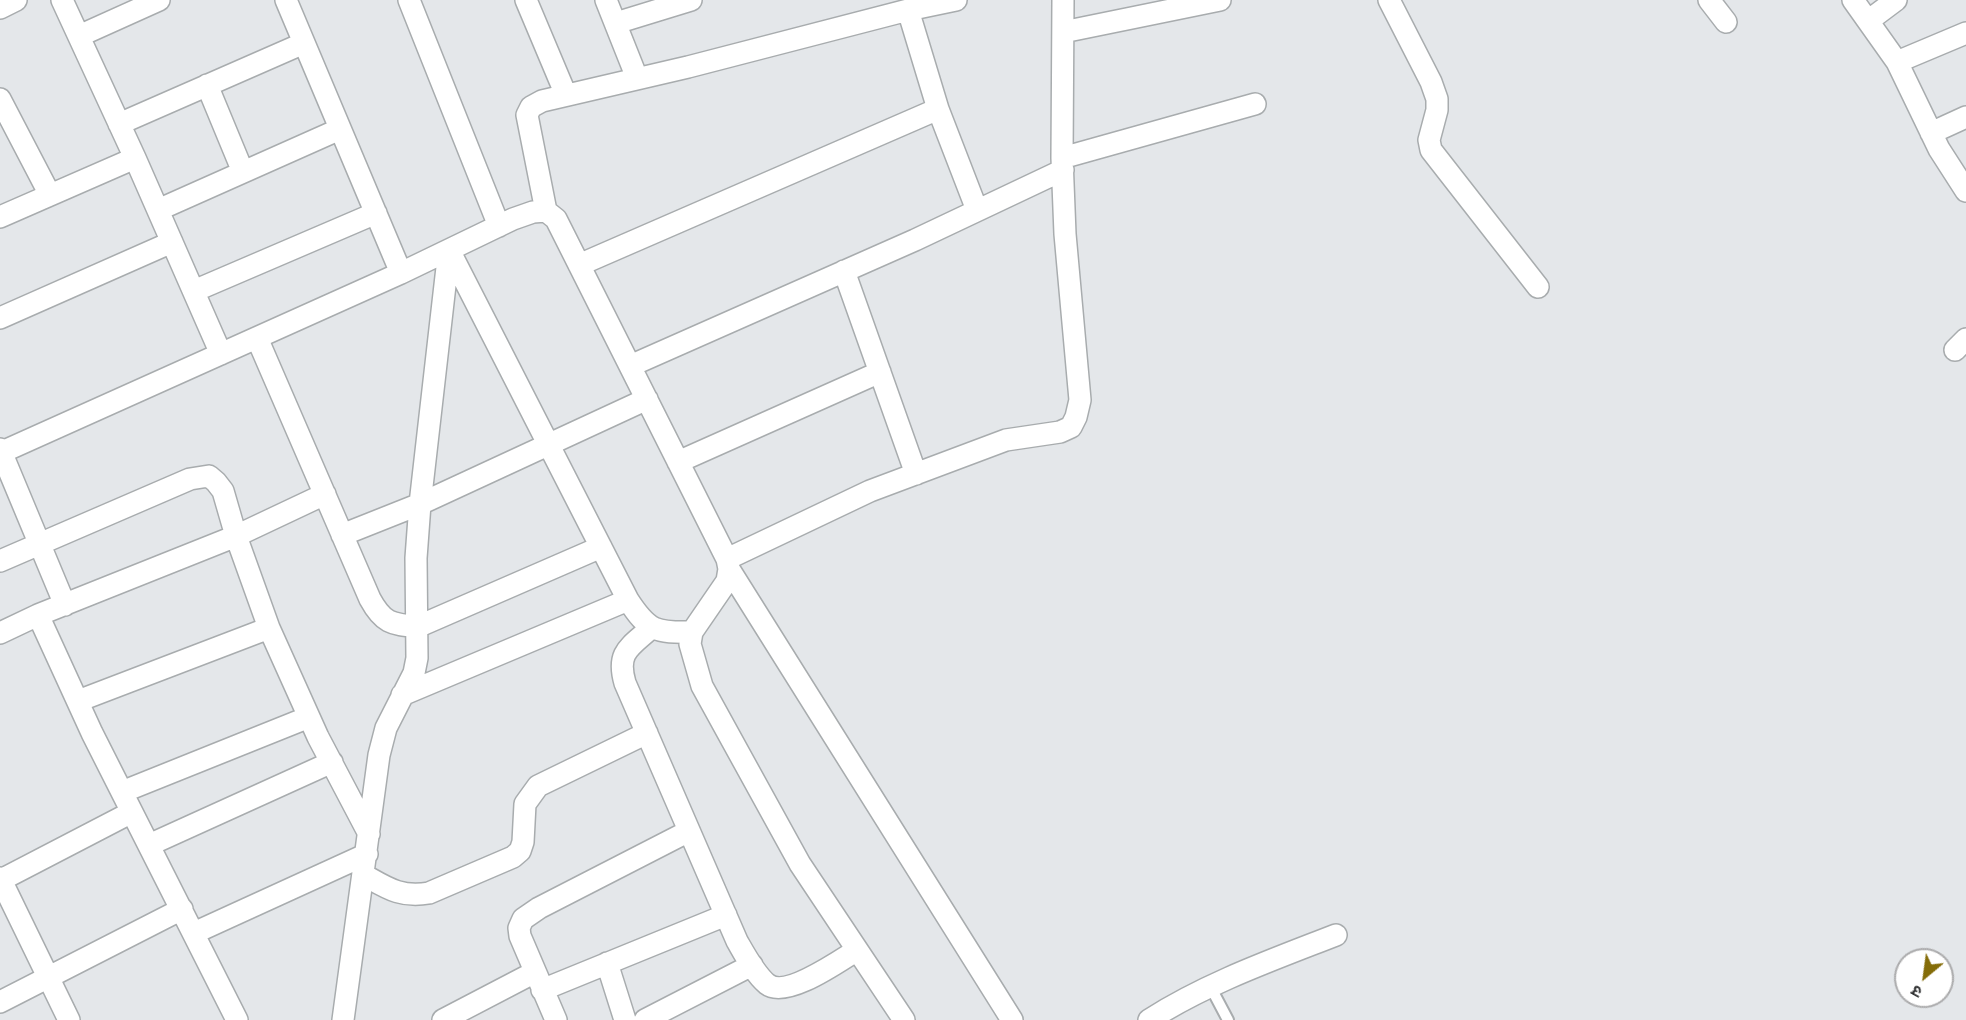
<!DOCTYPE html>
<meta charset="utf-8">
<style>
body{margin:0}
#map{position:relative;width:1966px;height:1020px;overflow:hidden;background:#e4e7ea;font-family:"Exo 2","Noto Sans Devanagari",sans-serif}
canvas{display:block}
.north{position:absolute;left:1894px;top:948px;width:60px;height:60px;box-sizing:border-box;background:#fff;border:2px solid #ababac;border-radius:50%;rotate:209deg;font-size:16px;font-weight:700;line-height:24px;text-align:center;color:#2d2e2f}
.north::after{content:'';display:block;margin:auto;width:21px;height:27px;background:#846c08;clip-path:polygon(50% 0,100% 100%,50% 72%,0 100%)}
</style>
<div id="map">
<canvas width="1966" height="1020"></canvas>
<div class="north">उ</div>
</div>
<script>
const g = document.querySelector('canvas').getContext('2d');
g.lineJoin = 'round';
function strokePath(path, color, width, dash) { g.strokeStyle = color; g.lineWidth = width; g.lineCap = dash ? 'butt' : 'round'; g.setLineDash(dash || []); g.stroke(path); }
const service = new Path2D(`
 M1210,986L1228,1020`);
const minor = new Path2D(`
 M62,0L135,158L221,354
 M286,0L401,273
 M409,0L499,226
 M526,0L566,95
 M606,0L637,78
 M1389,0L1431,82L1437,99V110L1429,140L1431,150L1538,287
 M1709,0L1726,22
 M1853,0L1897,62L1939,149L1966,191
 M0,8L16,0
 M908,10L938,109L977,210
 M1868,21L1896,0
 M616,23L691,0
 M1063,32L1220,0
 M79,36L159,0
 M1897,62L1966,33
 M207,85L243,172
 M0,99L50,195
 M119,124L304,43
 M1931,133L1966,117
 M1062,158L1255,104
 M158,210L340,129
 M546,211L527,115L531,107L542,101L688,67L908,10L956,0
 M0,217L135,158
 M449,250L628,600C648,631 656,633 692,632
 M579,265L938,109
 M844,271L916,474
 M194,291L376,213
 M0,318L172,242
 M257,338L370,599C383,623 391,624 417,627L601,547
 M1955,350L1966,339
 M630,366L915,240L1063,170
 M0,449L65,605
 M0,453L401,273L513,219L533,212L546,211L556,219L727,559L729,569L727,581L692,632L690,644L702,686L800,864L904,1020
 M678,462L880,372
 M342,535L420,504L647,399
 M727,559L870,491L1006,440L1060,432L1071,427L1076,417L1080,400L1065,234L1062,158L1063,0
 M0,561L190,479L209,476L216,482L223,491L236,536L269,628L318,737L369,834
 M729,569L1012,1020
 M38,615L92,733L237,1020
 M651,628C630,647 616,652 625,683L737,941C745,955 755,974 767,984C786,999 839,961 857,950
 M0,633L38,615L236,536L325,494
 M402,695L628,600
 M78,701L269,628
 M122,792L309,717
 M149,845L332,762
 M364,875C387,888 401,898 429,893L513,857L520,851L523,842L525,804L538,786L647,733
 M0,878L69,1020
 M1,880L132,812
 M194,933L367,854
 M607,963L625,1020
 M542,990L726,915
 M0,1002L182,909
 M343,1020L379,755L386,728L414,673L417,658L416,558L420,504L449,250
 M443,1020L535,972
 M556,1020L520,936L519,928L523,919L539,908L689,831
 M645,1020L752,965
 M1149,1020C1207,983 1272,960 1336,935`);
strokePath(service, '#a8acae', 14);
strokePath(minor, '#a8acae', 24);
strokePath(service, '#fff', 10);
strokePath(minor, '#fff', 21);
</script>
